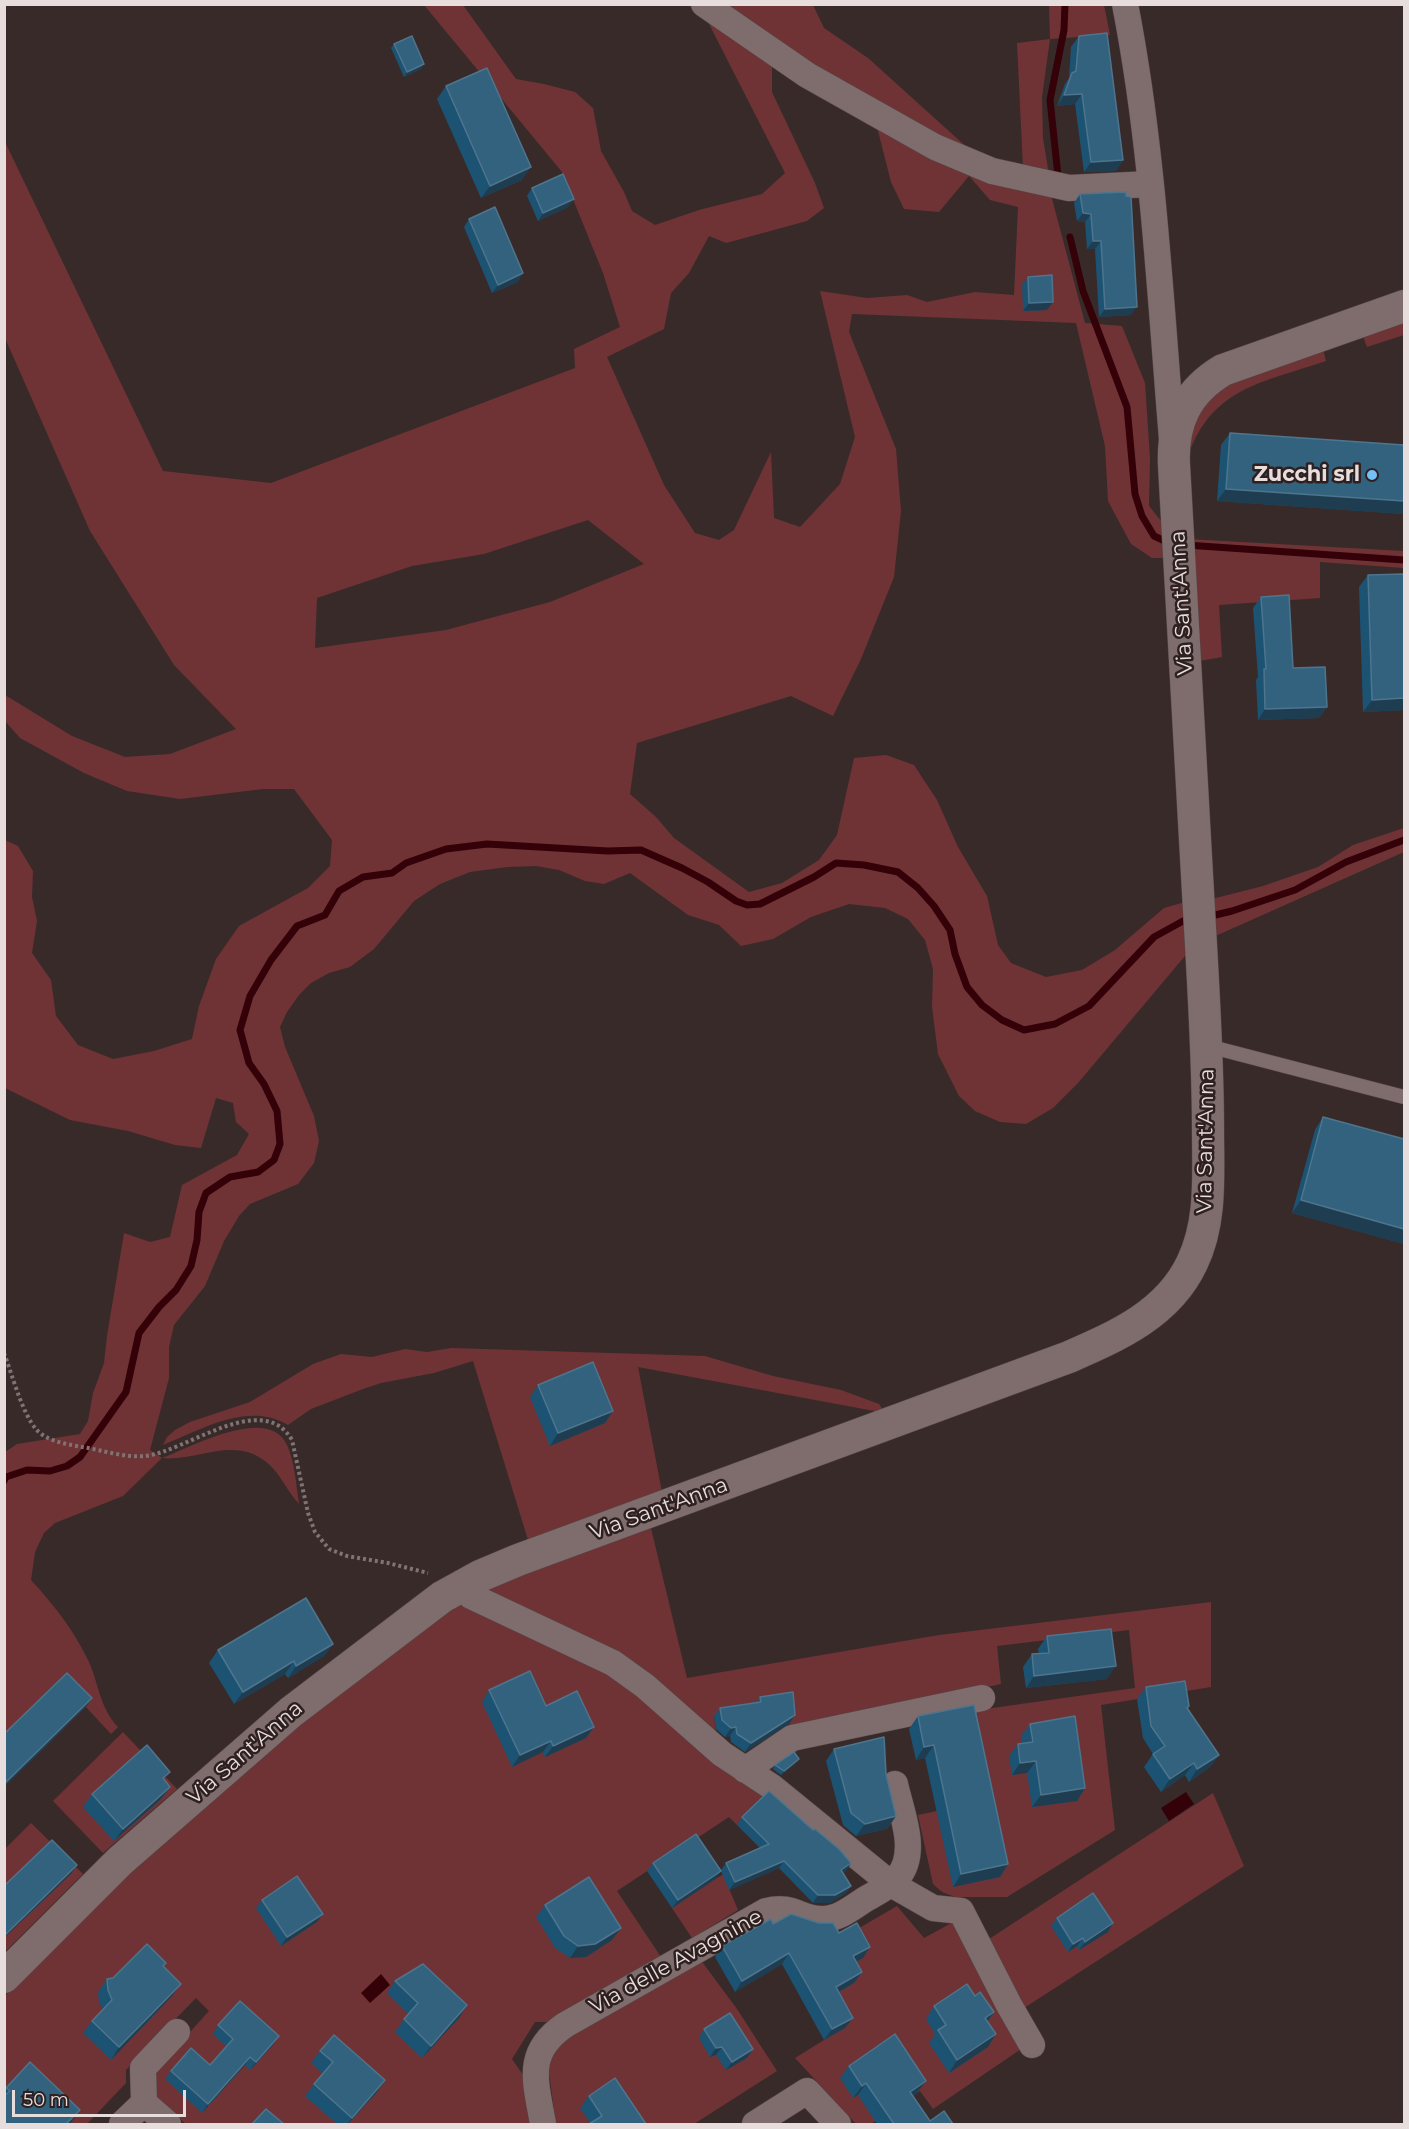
<!DOCTYPE html>
<style>
body{margin:0}
#map{position:relative;width:1409px;height:2129px;overflow:hidden;background:#392a2a;font-family:Montserrat,sans-serif}
canvas{display:block}
.frame{position:absolute;inset:0;border:6px solid #e7dddd;pointer-events:none}
.scale{position:absolute;left:12px;top:2090px;width:174px;height:27px;box-sizing:border-box;border:3px solid #e7dddd;border-top:0;padding-left:8px;font-size:18px;line-height:21px;white-space:nowrap;color:#e7dddd;-webkit-text-stroke:4px #2f2020;paint-order:stroke}
</style>
<div id="map">
<canvas width="1409" height="2129"></canvas>
<div class="frame"></div>
<div class="scale">50 m</div>
</div>
<script>
const g = document.querySelector('canvas').getContext('2d');
g.lineJoin = 'round';
function fill(path, color) { g.fillStyle = color; g.fill(path, 'evenodd'); }
function strokePath(path, color, width, dash) { g.strokeStyle = color; g.lineWidth = width; g.lineCap = dash ? 'butt' : 'round'; g.setLineDash(dash || []); g.stroke(path); }
function label(font, color, halo, rows, align = 'center') {
  g.font = font + ' Montserrat,sans-serif'; g.lineWidth = 5; g.setLineDash([]); g.textBaseline = 'middle'; g.strokeStyle = halo; g.fillStyle = color; for (const [text, x, y, turn = 0] of rows) {
    g.save(); g.translate(x, y); g.rotate((+turn || 0) * Math.PI / 180); g.textAlign = isNaN(turn) ? turn : align; if (halo) g.strokeText(text, 0, 0); g.fillText(text, 0, 0); g.restore();
  }
}
const green = new Path2D(`
 M424,5H463L516,79L544,84L575,92L593,108L601,151L624,192L632,211L655,225L699,210L762,194L785,173L706,18L772,65V92L815,183L824,208L807,221L726,243L709,236L689,273L671,293L664,329L607,357L664,485L695,533L719,540L734,530L771,452L774,518L800,527L840,484L855,437L820,291L867,298L907,295L927,302L975,292L1014,295L1018,207L990,200L969,176L939,212L904,209L891,182L877,127L1051,195L1085,323L1122,326L1145,383L1150,458L1149,506L1162,522L1167,558H1152L1131,544L1108,501L1105,446L1076,323L852,314L849,332L896,449L901,511L894,577L861,659L833,716L791,696L637,743L630,794L656,817L674,838L749,892L782,883L819,860L837,835L854,758L886,755L914,765L937,800L958,847L987,896L998,945L1011,963L1046,977L1082,970L1115,950L1164,908L1185,902L1190,950L1078,1083L1053,1108L1026,1124L1000,1122L975,1111L959,1096L938,1054L932,1007L933,969L925,940L908,919L885,908L849,904L811,917L773,939L741,946L719,925L688,915L630,873L604,884L585,881L559,870L536,866L507,867L470,872L440,884L414,901L374,949L350,967L329,973L311,983L299,995L287,1012L280,1027L285,1047L314,1116L319,1141L314,1163L298,1184L250,1204L239,1216L224,1241L205,1286L174,1325L169,1347V1378L150,1450L162,1458C191,1447 269,1404 287,1445C295,1462 296,1485 299,1504C286,1490 280,1472 265,1461C232,1436 196,1462 162,1458L123,1496L55,1523L44,1533L35,1552L31,1580C54,1605 73,1629 88,1660C99,1683 99,1707 118,1727L111,1734L86,1707L5,1786V1452L17,1444L80,1434L88,1421L93,1393L104,1363L107,1336L124,1233L150,1242L170,1237L182,1185L237,1155L249,1134L236,1122L233,1103L216,1098L201,1148L175,1145L128,1131L70,1120L5,1088V840L18,846L33,871L32,897L37,921L32,953L51,980L56,1016L78,1045L113,1059L154,1051L192,1039L199,1006L216,959L239,926L308,888L330,866L332,840L294,789H263L180,799L127,791L84,773L20,738L5,721V695L72,736L125,757L170,754L236,729L174,665L90,531L5,338V145L6,144L163,471L271,483L575,368L574,349L620,327L603,273L562,172ZM588,520L644,564L550,602L446,630L315,648L317,598L412,566L484,554Z
 M726,5H813L824,28L868,58L971,151L839,85Z
 M1049,5H1104L1110,35L1050,39L1042,97L1043,138L1049,175L1023,168L1017,43L1050,39Z
 M1404,318V335L1367,347L1361,331Z
 M1322,345L1326,361C1261,383 1209,388 1186,462L1187,442L1197,412L1227,383Z
 M1187,539L1404,551V568L1320,562V598L1219,605L1222,657L1194,662Z
 M1404,828V852L1211,938L1208,900L1263,886L1318,867L1353,845Z
 M451,1348L705,1356L773,1376L841,1390L879,1404L885,1413L638,1367L662,1492L528,1540L473,1361L434,1373L381,1383L363,1389L311,1409L288,1425C248,1401 201,1430 163,1445L167,1437L175,1430L190,1422L250,1402L313,1364L341,1354L372,1357L405,1349L427,1352Z
 M651,1528L687,1678L939,1635L1211,1602V1687L1101,1705L1115,1830L1007,1897H955L942,1892L933,1884L918,1815L937,1811L964,1712L1135,1688L1129,1630L997,1646L1001,1684L790,1730L787,1700L714,1716L717,1738L482,1590Z
 M461,1602L620,1679L766,1796L737,1825L729,1817L617,1891L661,1957L549,2022H535L512,2059L523,2075L531,2124H186L152,2095V2074L209,2011L196,1998L126,2070V2083L87,2124H5L4,1997L137,1862L315,1711Z
 M123,1732L177,1789L103,1853L53,1801Z
 M1213,1793L1244,1866L1021,2010L986,1941Z
 M31,1823L83,1874L5,1952V1849Z
 M723,1874L738,1910L692,1938L672,1908Z
 M897,1906L924,1938L957,1920L1024,2047L933,2109L920,2091L871,2124H856L795,2058L824,2040L828,1998L849,1934Z
 M700,1959L737,2009L777,2071L694,2124H556L548,2066L558,2043Z`);
const water = new Path2D(`
 M1186,1792L1194,1804L1169,1821L1161,1808Z
 M381,1974L390,1985L370,2003L361,1993Z`);
const stream = new Path2D(`
 M1058,176L1050,100L1064,30L1065,4
 M1070,237L1083,291L1127,407L1135,494L1142,516L1154,536L1169,543
 M1186,545L1404,560
 M1207,917L1232,911L1295,890L1346,862L1404,840
 M4,1481L6,1477L27,1470L50,1471L67,1466L80,1457L126,1392L139,1333L159,1307L176,1290L191,1266L197,1240L199,1212L206,1193L230,1177L258,1172L274,1160L280,1144L277,1111L264,1084L249,1063L240,1030L250,996L271,960L297,926L325,915L339,891L363,877L392,873L406,863L446,849L487,844L608,851L641,850L682,868L708,882L736,901L747,905L760,904L814,877L836,863L864,865L898,872L918,888L934,906L950,930L955,954L967,987L982,1005L1002,1020L1024,1030L1055,1024L1089,1006L1154,937L1183,921L1193,919`);
const path = new Path2D(`
 M4,1353C12,1374 22,1413 36,1429C46,1441 66,1444 82,1447C102,1450 125,1458 145,1456C186,1452 262,1389 292,1440L308,1513L315,1532L329,1549L347,1556L388,1563L428,1573`);
const service = new Path2D(`
 M1208,1046L1404,1097`);
const minor = new Path2D(`
 M704,4L807,75L935,147L992,171L1069,188L1150,184
 M1125,4C1153,147 1160,295 1172,439
 M460,1585L471,1596L613,1663L645,1686L722,1754L772,1787L891,1884L933,1908L961,1911L1009,2005L1032,2045
 M745,1770L792,1738L982,1698
 M122,2124L144,2103
 M168,2124L144,2103L143,2068L177,2032
 M543,2124C536,2082 524,2053 565,2025L766,1911C794,1904 800,1920 823,1919C838,1919 852,1908 864,1900C876,1893 889,1887 898,1877C919,1852 901,1812 895,1784
 M755,2124L807,2091L838,2124`);
const tertiary = new Path2D(`
 M4,1977L120,1861L291,1712L442,1597L480,1576L518,1560L1069,1357C1117,1336 1168,1314 1192,1263C1212,1222 1208,1175 1208,1130C1208,1062 1204,996 1200,928C1192,774 1183,620 1174,465C1172,423 1186,392 1223,370L1404,306`);
const wall = new Path2D(`
 M1079,36L1123,160L1116,171L1084,172L1075,104L1057,106L1065,84L1069,78L1071,47Z
 M394,44L421,69L404,77L391,48Z
 M446,86L522,180L481,198L437,99Z
 M532,188L568,207L538,221L527,196Z
 M1126,192L1131,315L1099,317L1095,249H1087L1085,222L1077,221L1074,203L1080,194Z
 M469,219L518,282L492,293L464,227Z
 M1028,277L1047,310L1023,311L1022,285Z
 M1230,433L1404,445V514L1217,501L1221,445Z
 M1404,574V710L1363,712L1359,587L1368,575Z
 M1261,597L1293,668L1327,707L1319,718L1258,720L1256,680L1258,677L1253,608Z
 M1323,1117L1404,1139V1244L1292,1213L1315,1130Z
 M538,1385L613,1411L605,1423L550,1446L530,1397Z
 M1047,1636L1107,1679L1026,1688L1023,1667L1032,1654H1039L1038,1649Z
 M333,1644L324,1656L288,1678L285,1674L234,1704L209,1663L218,1650Z
 M1146,1687L1188,1709L1219,1755L1210,1767L1189,1782L1185,1775L1161,1792L1144,1767L1153,1754L1143,1738L1137,1699Z
 M489,1690L546,1706L594,1727L586,1738L545,1757L543,1752L512,1767L482,1702Z
 M760,1697L790,1723L745,1752L731,1742L730,1736L725,1737L716,1729L714,1716L720,1708L756,1702Z
 M918,1716L1008,1864L1000,1877L953,1887L925,1758L916,1760L909,1729Z
 M1030,1724L1085,1788L1077,1801L1032,1807L1027,1773L1012,1775L1009,1756L1018,1744L1022,1743L1021,1736Z
 M834,1749L896,1816L887,1829L856,1836L843,1825L826,1761Z
 M796,1763L781,1775L773,1769L775,1765Z
 M164,1780L170,1787L161,1799L114,1841L83,1807L92,1794Z
 M742,1817L851,1863L846,1871L843,1873L851,1886L846,1893L830,1903H813L779,1868L729,1890L721,1871L715,1879L672,1908L647,1871L653,1863L721,1870L726,1863L760,1848L737,1825Z
 M262,1900L317,1922L281,1946L256,1908Z
 M545,1905L612,1940L586,1957L570,1958L555,1948L536,1917Z
 M1057,1918L1113,1923L1108,1932L1079,1950L1077,1946L1068,1952L1051,1926Z
 M773,1924L839,1933L863,1958L856,1962L862,1972L854,1983L839,1992L845,2028L824,2040L782,1964L735,1992L715,1957L722,1946Z
 M166,1963L164,1967L172,1996L111,2060L83,2033L92,2021L103,2010L99,2002L98,1992L107,1979Z
 M395,1981L459,2018L422,2058L395,2032L408,2014L387,1993Z
 M975,1996L994,2012L988,2021V2047L949,2073L929,2043L935,2034L926,2019L934,2006Z
 M218,2025L273,2045L250,2070L245,2065L202,2113L165,2079L171,2071L210,2065L227,2047L213,2034Z
 M704,2029L747,2058L726,2070L716,2055L710,2057L699,2038Z
 M320,2051L385,2080L377,2092L348,2124H337L305,2096L314,2084L323,2074L311,2063Z
 M849,2066L917,2093L913,2096L930,2121L953,2124H877L858,2095L853,2098L840,2078Z
 M6,2088L71,2123L4,2124V2090Z
 M589,2096L646,2124H591L580,2108Z`);
const shadedWall = new Path2D(`
 M424,64L421,69L404,77L407,72Z
 M1082,94L1075,104L1057,106L1064,95Z
 M1123,160L1116,171L1084,172L1091,162Z
 M531,167L522,180L481,198L490,186Z
 M574,199L568,207L538,221L543,213Z
 M1083,213L1091,214L1085,222L1077,221Z
 M1093,241H1101L1095,249H1087Z
 M523,273L518,282L492,293L498,285Z
 M1053,302L1047,310L1023,311L1029,303Z
 M1137,307L1131,315L1099,317L1105,309Z
 M1226,489L1404,501V514L1217,501Z
 M1404,698V710L1363,712L1372,700Z
 M1327,707L1319,718L1258,720L1265,709Z
 M1301,1200L1404,1229V1244L1292,1213Z
 M613,1411L605,1423L550,1446L558,1433Z
 M333,1644L324,1656L288,1678L296,1666Z
 M294,1661L285,1674L234,1704L243,1692Z
 M1116,1666L1107,1679L1026,1688L1034,1676Z
 M92,1698L86,1707L4,1787V1784Z
 M795,1715L790,1723L745,1752L751,1743Z
 M594,1727L586,1738L545,1757L553,1746Z
 M736,1727L730,1736L725,1737L731,1728Z
 M551,1741L543,1752L512,1767L520,1755Z
 M934,1745L925,1758L916,1760L924,1747Z
 M1219,1755L1210,1767L1189,1782L1197,1769Z
 M799,1759L796,1763L781,1775L784,1771Z
 M1036,1761L1027,1773L1012,1775L1020,1763Z
 M1194,1763L1185,1775L1161,1792L1170,1779Z
 M170,1787L161,1799L114,1841L123,1829Z
 M1085,1788L1077,1801L1032,1807L1041,1795Z
 M896,1816L887,1829L856,1836L865,1824Z
 M784,1861L779,1868L729,1890L735,1882Z
 M851,1863L846,1871L835,1878L841,1870Z
 M1008,1864L1000,1877L953,1887L961,1874Z
 M77,1865L71,1874L4,1938V1936Z
 M721,1871L715,1879L672,1908L678,1900Z
 M851,1886L846,1893L830,1903H813L818,1895Z
 M323,1914L317,1922L281,1946L287,1937Z
 M1113,1923L1108,1932L1079,1950L1085,1942Z
 M621,1928L612,1940L586,1957L570,1958L578,1946Z
 M1083,1938L1077,1946L1068,1952L1073,1944Z
 M870,1947L863,1958L846,1967L853,1956Z
 M789,1953L782,1964L735,1992L742,1981Z
 M862,1972L854,1983L828,1998L836,1987Z
 M181,1984L172,1996L111,2060L119,2047Z
 M467,2005L459,2018L422,2058L431,2046Z
 M994,2012L985,2025V2018Z
 M853,2018L845,2028L824,2040L832,2029Z
 M996,2034L988,2047L949,2073L957,2060Z
 M279,2036L273,2045L250,2070L256,2062Z
 M722,2047L716,2055L710,2057L716,2048Z
 M753,2049L747,2058L726,2070L732,2062Z
 M250,2057L245,2065L202,2113L208,2104Z
 M385,2080L377,2092L348,2124H347L352,2118Z
 M926,2081L917,2093L901,2104L910,2092Z
 M866,2083L858,2095L853,2098L862,2086Z
 M80,2110L71,2123L69,2124H66Z`);
const building = new Path2D(`
 M1107,33L1123,160L1091,162L1082,94L1064,95L1072,73L1076,71L1079,36Z
 M412,36L424,64L407,72L394,44Z
 M487,68L531,167L490,186L446,86Z
 M563,174L574,199L543,213L532,188Z
 M1126,192V196L1131,197L1137,307L1105,309L1101,241H1093L1091,214L1083,213L1080,194Z
 M495,207L523,273L498,285L469,219Z
 M1052,275L1053,302L1029,303L1028,277Z
 M1230,433L1404,445V501L1226,489Z
 M1404,574V698L1372,700L1368,575Z
 M1289,595L1293,668L1325,667L1327,707L1265,709L1264,669H1266L1261,597Z
 M1323,1117L1404,1139V1229L1301,1200Z
 M593,1362L613,1411L558,1433L538,1385Z
 M306,1598L333,1644L296,1666L294,1661L243,1692L218,1650Z
 M1111,1629L1116,1666L1034,1676L1032,1654L1049,1653L1047,1636Z
 M530,1671L546,1706L577,1691L594,1727L553,1746L551,1741L520,1755L489,1690Z
 M67,1673L92,1698L4,1784V1734Z
 M1185,1681L1189,1706L1187,1708L1219,1755L1197,1769L1194,1763L1170,1779L1153,1754L1165,1746L1151,1726L1146,1687Z
 M793,1692L795,1715L751,1743L737,1734L736,1727L731,1728L722,1720L720,1708L761,1702L760,1697Z
 M974,1705L1008,1864L961,1874L934,1745L924,1747L918,1716Z
 M1075,1716L1085,1788L1041,1795L1036,1761L1020,1763L1018,1744L1033,1742L1030,1724Z
 M884,1737L886,1774L896,1816L865,1824L851,1813L834,1749Z
 M147,1745L170,1772L163,1778L170,1787L123,1829L92,1794Z
 M794,1752L799,1759L784,1771L775,1765Z
 M769,1791L813,1830L815,1829L839,1849L851,1863L841,1870L851,1886L835,1895H818L784,1861L735,1882L726,1863L769,1844L742,1817Z
 M696,1834L721,1871L678,1900L653,1863Z
 M52,1840L77,1865L4,1936V1886Z
 M297,1876L323,1914L287,1937L262,1900Z
 M589,1877L621,1928L595,1944L578,1946L564,1936L545,1905Z
 M1093,1893L1113,1923L1085,1942L1083,1938L1073,1944L1057,1918Z
 M791,1914L819,1923H833L839,1933L857,1923L870,1947L853,1956L862,1972L836,1987L853,2018L832,2029L789,1953L742,1981L722,1946L771,1919L773,1924Z
 M147,1944L166,1963L163,1966L181,1984L119,2047L92,2021L112,2000L108,1990L107,1979L113,1978Z
 M423,1964L467,2005L431,2046L404,2019L418,2003L395,1981Z
 M967,1984L975,1996L980,1992L994,2012L985,2018L996,2034L957,2060L938,2030L946,2025L934,2006Z
 M240,2001L279,2036L256,2062L250,2057L208,2104L171,2071L191,2048L210,2065L233,2039L218,2025Z
 M730,2013L753,2049L732,2062L722,2047L716,2048L704,2029Z
 M895,2034L926,2081L910,2092L930,2121L944,2111L953,2124H894L866,2083L862,2086L849,2066Z
 M334,2035L385,2080L352,2118L314,2084L333,2062L320,2051Z
 M30,2062L80,2110L66,2124H4V2096L10,2091L6,2088Z
 M615,2078L646,2124H589L602,2116L589,2096Z
 M266,2109L284,2124H252Z`);
const markers = [
 [1372,475,6,"#73c0f6"]
];
const poiNames = [
 ["Zucchi srl",1360,475]
];
const streetNames = [
 ["Via Sant'Anna",1182,603,-93],
 ["Via Sant'Anna",1206,1141,-89],
 ["Via Sant'Anna",659,1509,-20],
 ["Via Sant'Anna",245,1753,-41],
 ["Via delle Avagnine",676,1962,-29]
];
fill(green, '#6f3335');
fill(water, '#350108');
strokePath(stream, '#350108', 7);
strokePath(service, '#544747', 15);
strokePath(minor, '#544747', 27);
strokePath(tertiary, '#544747', 33);
strokePath(path, '#807373', 4, [3, 3]);
strokePath(service, '#7e6d6c', 14);
strokePath(minor, '#7e6d6c', 26);
strokePath(tertiary, '#7e6d6c', 32);
fill(wall, '#1c5373');
fill(shadedWall, '#1f3d51');
fill(building, '#32627e');
strokePath(building, '#4e758d', 1.5);
for (const [x, y, r, color] of markers) { const dot = new Path2D(); dot.arc(x, y, r, 0, 2 * Math.PI); g.fillStyle = color; g.fill(dot); strokePath(dot, '#2f2020', 2); }
label('bold 21px', '#e7dddd', '#2f2020', poiNames, 'right');
label('21px', '#e7dddd', '#2f2020', streetNames);
</script>
